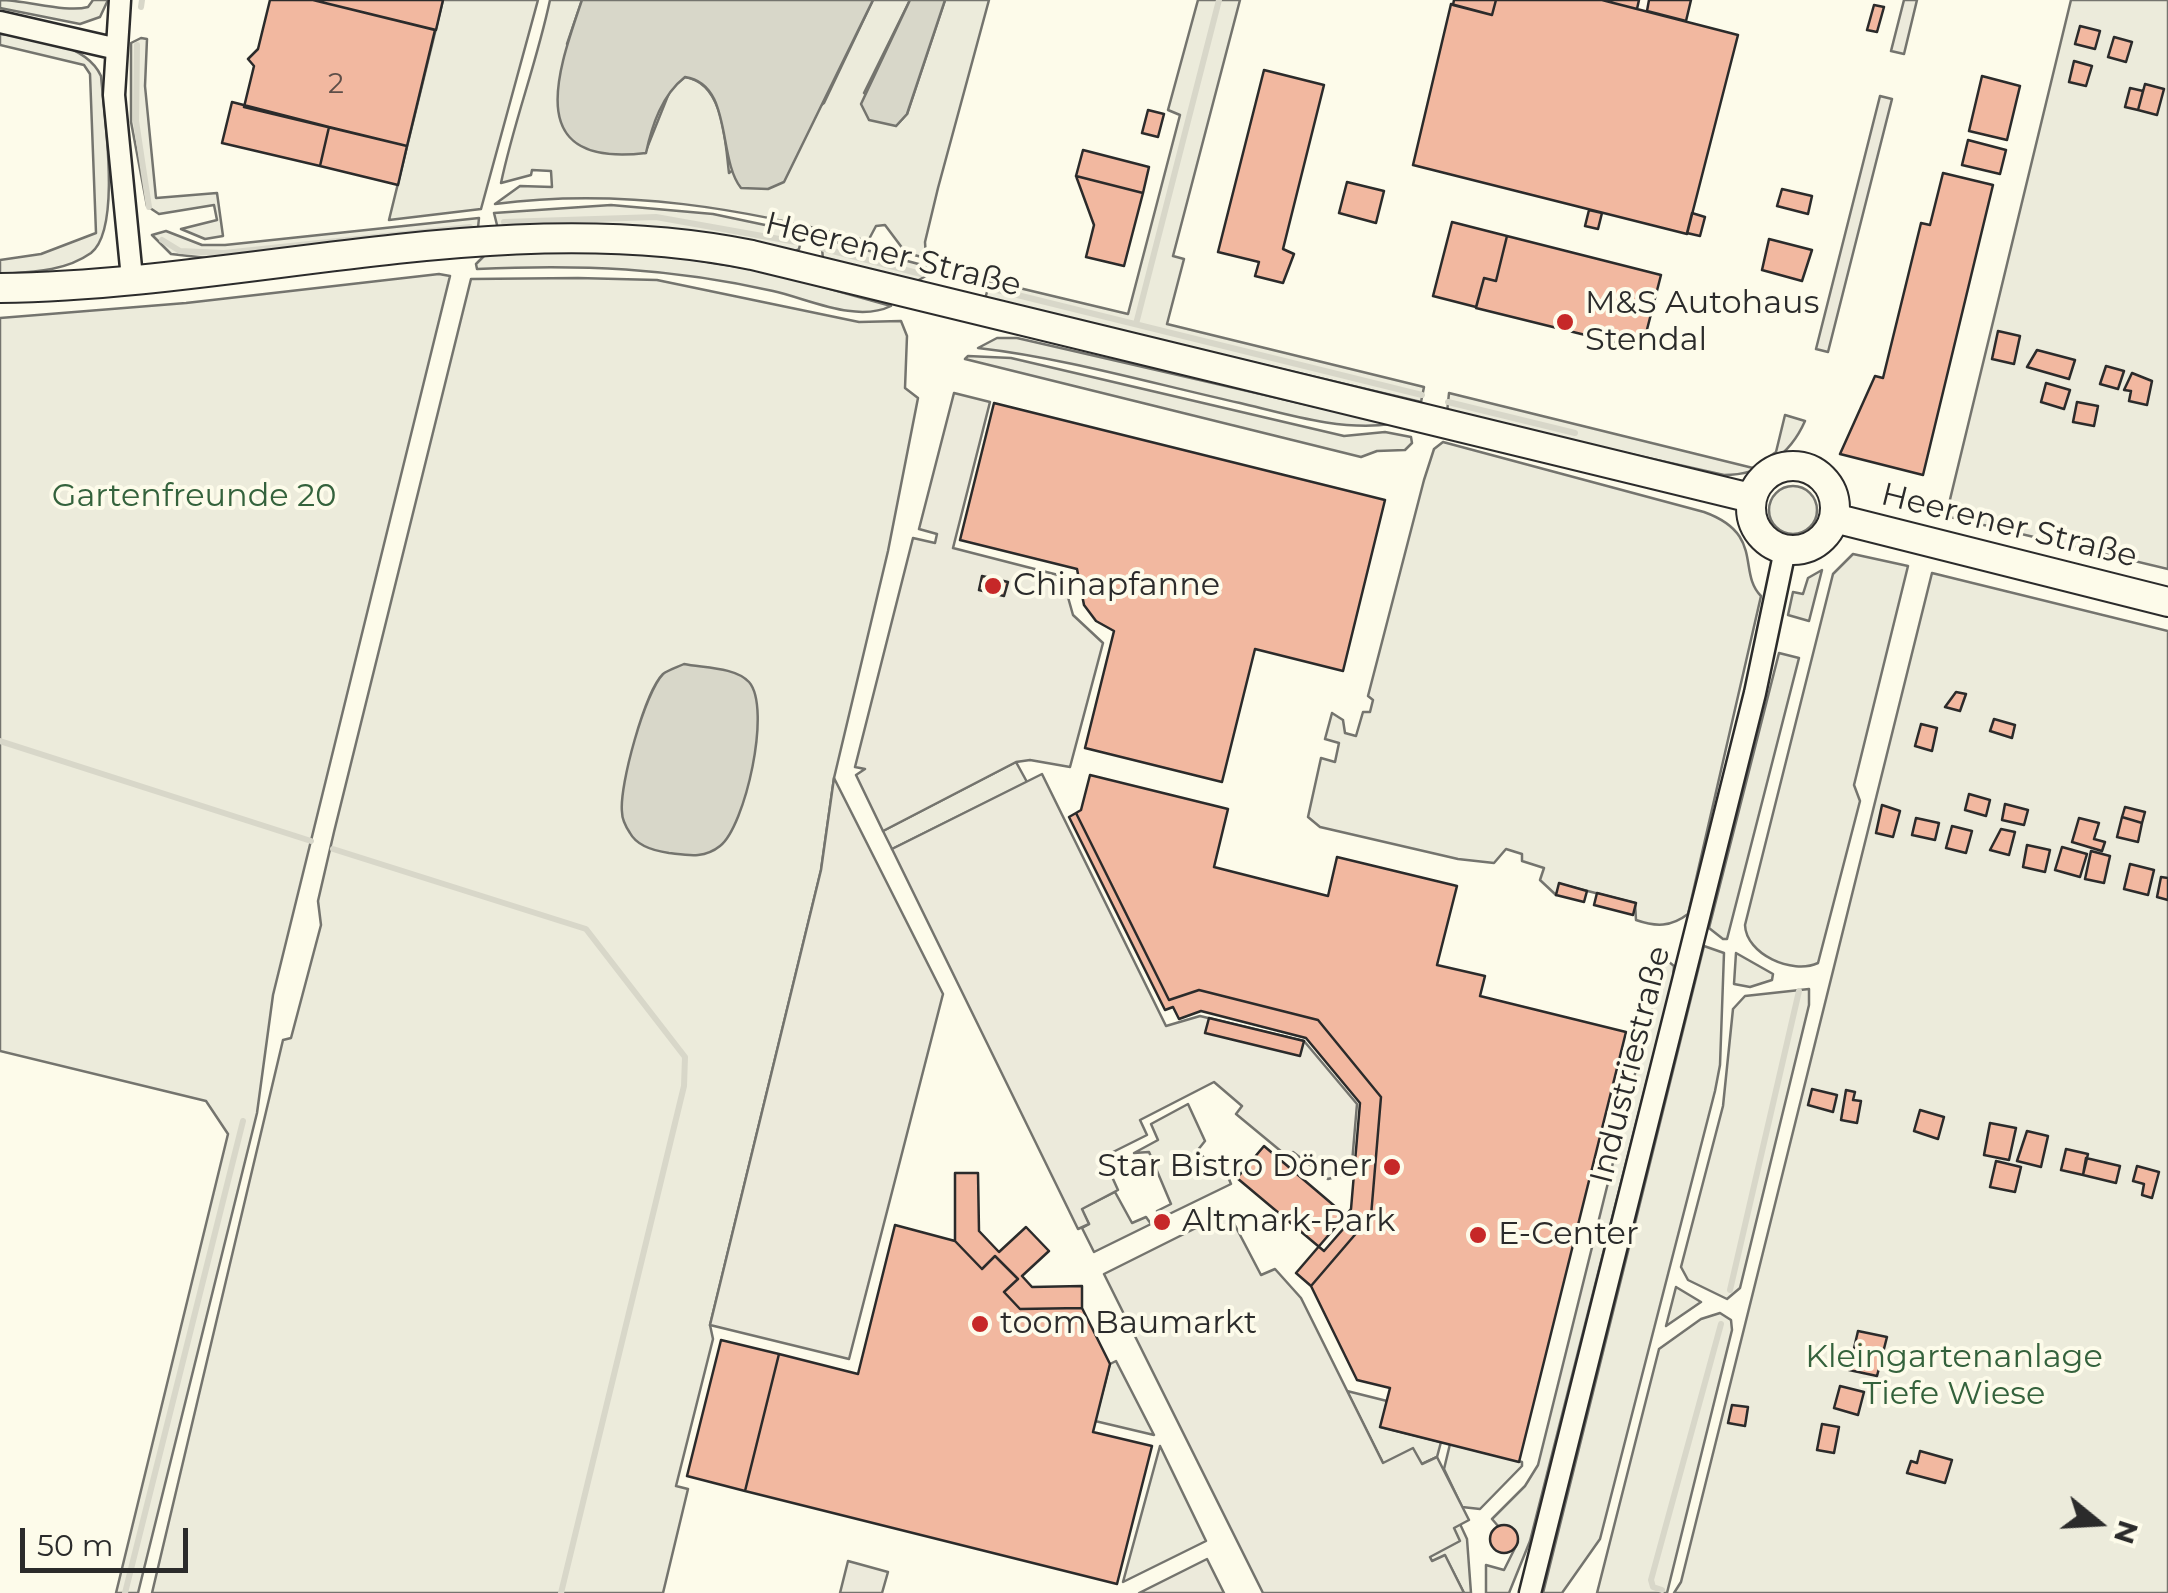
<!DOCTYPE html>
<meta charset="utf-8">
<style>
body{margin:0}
#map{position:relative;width:2168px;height:1593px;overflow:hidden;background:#fdfbea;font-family:Montserrat,sans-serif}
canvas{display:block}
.north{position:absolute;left:2048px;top:1473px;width:100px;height:100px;-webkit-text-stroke:8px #fdfbea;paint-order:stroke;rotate:108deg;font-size:28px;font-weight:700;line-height:40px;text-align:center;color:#2b2b2b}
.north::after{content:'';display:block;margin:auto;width:35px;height:45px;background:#2b2b2b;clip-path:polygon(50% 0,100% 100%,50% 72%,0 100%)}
.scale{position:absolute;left:20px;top:1528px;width:168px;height:45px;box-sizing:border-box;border:5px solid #2b2b2b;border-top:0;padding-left:12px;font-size:30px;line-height:35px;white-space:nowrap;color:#2b2b2b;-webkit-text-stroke:8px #fdfbea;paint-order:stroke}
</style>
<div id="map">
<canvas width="2168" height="1593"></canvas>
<div class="north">N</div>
<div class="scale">50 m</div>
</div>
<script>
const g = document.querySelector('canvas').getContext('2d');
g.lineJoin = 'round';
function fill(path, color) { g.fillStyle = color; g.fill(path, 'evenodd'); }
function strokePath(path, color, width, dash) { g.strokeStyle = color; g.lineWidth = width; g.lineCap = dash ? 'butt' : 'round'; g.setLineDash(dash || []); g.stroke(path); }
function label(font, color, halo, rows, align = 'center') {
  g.font = font + ' Montserrat,sans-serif'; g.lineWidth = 8; g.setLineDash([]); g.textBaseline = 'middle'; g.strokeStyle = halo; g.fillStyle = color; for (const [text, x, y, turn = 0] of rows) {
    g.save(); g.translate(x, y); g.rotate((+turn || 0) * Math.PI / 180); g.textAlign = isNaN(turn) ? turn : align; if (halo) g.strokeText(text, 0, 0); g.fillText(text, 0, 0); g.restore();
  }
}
const green = new Path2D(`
 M0,0C26,0 66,13 88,7L93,0H108L100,17L80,24L0,8Z
 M443,0H538L481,209L389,220Z
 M550,0H582L567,44L645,153L671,88L685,77C724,83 725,141 729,173L824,103L873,0H910L864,93L896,126L907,114L945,0H989L938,188L925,242L926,258L906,253L885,225L876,226L868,241C745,209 623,187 495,204L520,186L552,187L551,171L532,170L531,175L501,183C514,121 537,62 550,0Z
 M1198,0H1240L1173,256L1184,259L1167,324L1424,387L1421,402L985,299L990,281L1128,314L1180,115L1168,110Z
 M2071,0H2168V569L1946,516Z
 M0,34C33,37 86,43 101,76C104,114 122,229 91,253C64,272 31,272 0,274V260L41,254L96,233L90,74L84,65L0,45Z
 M141,38L147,39L145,86L156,198L217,193L223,236L205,239L181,229L217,220L214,205L159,214L147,206L131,122V43Z
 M611,205L713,214L803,233L799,249L791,253L498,229L494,213Z
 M479,218L478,228L216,259L171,254L152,235L166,231L202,245H225Z
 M821,238L926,266V276L915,282L823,259Z
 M623,248L769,272L891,306C856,323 809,299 773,291C671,268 581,264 477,269L476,264L487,253Z
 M439,274L450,276L273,995L257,1113L138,1593H116L228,1134L206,1101L0,1051V318L186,303Z
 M578,278L657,280L859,322L901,321L907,336L905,388L918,398L888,551L834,778L821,870L710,1325L713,1339L676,1486L688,1489L663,1593H152L283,1040L291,1038L321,925L318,901L334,832L471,279Z
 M997,338H1017L1391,424C1341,431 1290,415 1240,403C1154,384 1065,358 978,348Z
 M968,356L1011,358L1344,436L1385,432L1411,437L1412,443L1405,450L1377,451L1361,457L965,359Z
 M1449,393L1753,468L1776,452L1785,415L1805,421C1790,455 1762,475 1724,475L1447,413Z
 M1443,442L1704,512C1765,534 1737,572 1761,596L1688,914C1671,927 1656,927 1636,920L1635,903L1560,884L1556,895L1540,880L1544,868L1522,861V854L1506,849L1494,863L1458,859L1320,827L1308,817L1321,758L1335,762L1339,743L1325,739L1332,713L1343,720L1345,733L1356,736L1363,712H1370L1373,700L1368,696L1424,480L1434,449Z
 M1769 510a24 24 0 1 1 48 0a24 24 0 1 1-48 0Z
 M1853,554L1908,566L1854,785L1860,801L1818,963C1792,975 1746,954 1745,925L1833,574Z
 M1822,570L1809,621L1788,615L1793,592L1803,594L1808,578Z
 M1932,573L2168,631V1593H1674L1681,1582Z
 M1779,653L1799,658L1727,939H1723L1709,928Z
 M1016,762L1027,782L892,849L883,831Z
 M1704,946L1724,953L1720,1065L1715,1091L1600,1539L1562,1593H1543Z
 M1736,953L1773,974L1772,980L1750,987L1734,984Z
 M1669,962L1674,966L1673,978L1530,1541L1509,1593H1486V1565L1504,1570L1518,1542L1515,1530L1498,1526L1492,1519L1525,1486L1538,1465L1662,965Z
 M1809,989V1005L1740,1288L1727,1299L1688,1280L1681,1267L1723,1106L1733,1009L1745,996Z
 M1188,1104L1205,1141L1197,1151L1215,1168L1222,1162L1231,1184L1161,1218L1157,1211L1171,1204L1149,1152L1134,1153L1158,1140L1151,1124Z
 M1115,1192L1132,1223L1146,1217L1151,1224L1094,1252L1082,1228L1089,1224L1081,1209Z
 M1676,1287L1701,1302L1666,1326Z
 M1720,1313L1731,1320L1732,1330L1667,1593H1597L1659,1349L1701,1319Z
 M1116,1361L1154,1435L1095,1421L1110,1364Z
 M1347,1391L1387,1401L1381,1427L1441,1442L1437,1457L1422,1464L1383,1463Z
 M1450,1444L1522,1462V1466L1480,1509L1462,1507L1444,1469Z
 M1160,1446L1206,1541L1123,1582Z
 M1460,1524L1467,1539L1471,1593H1464L1445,1556L1432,1562L1429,1556L1459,1541L1453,1528Z`);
const parking = new Path2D(`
 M1904,0H1917L1904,54L1891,51Z
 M1880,96L1892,99L1828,352L1816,349Z
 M954,393L990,402L953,548L1062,576L1073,615L1103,643L1070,767L1030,760L1016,762L883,831L856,775L865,769L855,767L913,538L935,543L937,534L919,529Z
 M1042,774L1166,1026L1200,1016L1304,1041L1357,1104L1352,1163L1343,1175L1328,1179L1293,1152L1288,1157L1236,1114L1242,1106L1214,1082L1140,1120L1147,1135L1103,1157L1118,1190L1082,1209L1089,1224L1078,1229L892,849Z
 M834,778L943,994L849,1359L710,1325L821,870Z
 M1228,1212L1261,1275L1275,1269L1301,1298L1383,1463L1413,1448L1422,1464L1437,1457L1469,1520L1454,1528L1460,1541L1430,1557L1432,1561L1445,1555L1464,1593H1263L1104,1274Z
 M1207,1559L1224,1593H1139Z
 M848,1561L888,1572L882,1593H840Z`);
const water = new Path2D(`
 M582,0H873L784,182L768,189L741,188C717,158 733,84 685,77C662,95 652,125 646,153C522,168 557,73 582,0Z
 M910,0H945L907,114L896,126L869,120L861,104Z
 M684,664C704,668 735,667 749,682C772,708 745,827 720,846C704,859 687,855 669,853C655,851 637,846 630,833C626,827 622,819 622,812C619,786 645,692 663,674C668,670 678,667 684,664Z`);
const stream = new Path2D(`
 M141,7L142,0
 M137,45L136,121L149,207
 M504,222L656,217L796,242
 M162,240L180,251L224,253L470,227
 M821,248L921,274
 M989,288L1422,395
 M1136,324L1219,0
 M1448,402L1575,433
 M0,741L311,841
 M333,849L586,929L685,1057L684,1086L561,1593
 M1730,1290L1799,991
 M1662,1590L1653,1587L1651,1580L1721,1324
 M125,1593L243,1121`);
const building = new Path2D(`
 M270,0H313L435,30L407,146L244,107L254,66L248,59L258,49Z
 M313,0H443L436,30Z
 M1454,0H1496L1492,15L1453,5Z
 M1496,0H1602L1738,35L1687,234L1413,165L1451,4L1492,15Z
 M1602,0H1639L1637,9Z
 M1649,0H1691L1686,21L1647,11Z
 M1874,5L1884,7L1877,32L1867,30Z
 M2080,26L2100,31L2095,49L2075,44Z
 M2114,37L2132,42L2126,62L2108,57Z
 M2074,61L2092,66L2086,86L2069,82Z
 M1264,70L1324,85L1283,249L1294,254L1283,283L1255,276L1259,262L1218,252Z
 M1982,76L2020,86L2007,140L1969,131Z
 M2145,84L2164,89L2157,115L2138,110Z
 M2130,88L2143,91L2138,110L2125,107Z
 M232,102L329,127L320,166L222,143Z
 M1148,110L1164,114L1158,137L1142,133Z
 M329,127L407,146L398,185L320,166Z
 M1968,140L2006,150L2000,174L1962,165Z
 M1083,150L1149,167L1143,193L1076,176Z
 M1943,173L1993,185L1923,475L1840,454L1875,376L1883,378L1921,223L1930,225Z
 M1076,176L1143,193L1124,266L1086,257L1094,225Z
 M1347,182L1384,191L1376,223L1339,213Z
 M1782,189L1812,196L1808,214L1777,206Z
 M1589,210L1602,213L1598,229L1585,226Z
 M1692,213L1705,217L1700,236L1687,233Z
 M1452,222L1507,236L1496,281L1484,278L1476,307L1433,296Z
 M1507,236L1661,275L1642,349L1476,308L1484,278L1496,281Z
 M1769,239L1812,250L1802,281L1762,270Z
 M1998,331L2020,336L2014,364L1992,359Z
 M2037,350L2075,360L2069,379L2027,367Z
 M2106,366L2124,371L2118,389L2100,384Z
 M2132,373L2152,381L2147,405L2129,401L2131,391L2124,390Z
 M2046,383L2070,390L2064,409L2041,402Z
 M2077,402L2098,406L2094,426L2073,422Z
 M994,403L1385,500L1343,671L1255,649L1222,782L1085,748L1114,631L1096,621L1084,605L1077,569L960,540Z
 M982,576L1008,582L1004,596L979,590Z
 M1956,692L1966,694L1960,711L1945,707Z
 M1994,719L2015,725L2012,738L1990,731Z
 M1921,724L1937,728L1932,751L1915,746Z
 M1090,775L1228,809L1214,867L1328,896L1337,857L1457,886L1437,965L1485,976L1480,996L1626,1032L1519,1462L1380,1427L1390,1388L1357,1380L1311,1286L1371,1216L1381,1097L1318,1020L1199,990L1169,1000L1076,813L1081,810Z
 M1969,794L1990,800L1986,816L1965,810Z
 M2005,804L2028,810L2024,825L2002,820Z
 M1882,805L1900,811L1893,837L1876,833Z
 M2125,807L2145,812L2142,823L2122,817Z
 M1076,813L1169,1000L1199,990L1318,1020L1381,1097L1371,1216L1311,1286L1296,1273L1351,1209L1360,1103L1306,1038L1201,1011L1179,1019L1173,1007L1165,1010L1069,817Z
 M2122,817L2142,823L2138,842L2117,837Z
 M1916,818L1939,823L1935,840L1912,835Z
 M2079,818L2099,823L2094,839L2105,842L2102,851L2072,842Z
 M1952,826L1972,831L1966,853L1946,848Z
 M2001,829L2015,832L2009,855L1990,850Z
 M2027,845L2050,850L2045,872L2023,867Z
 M2062,847L2087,854L2080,877L2055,870Z
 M2091,851L2110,856L2104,883L2085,879Z
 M2130,864L2154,870L2148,895L2124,889Z
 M2161,877L2168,878V900L2157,897Z
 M1559,883L1587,891L1584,902L1556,895Z
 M1597,893L1636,903L1633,915L1594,905Z
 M1209,1018L1304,1041L1300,1056L1205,1033Z
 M1812,1089L1837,1095L1833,1112L1808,1105Z
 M1846,1090L1855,1092L1853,1100L1861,1101L1857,1123L1841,1120Z
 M1920,1110L1944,1117L1938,1139L1914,1131Z
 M1990,1123L2016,1128L2009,1160L1984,1155Z
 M2027,1131L2048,1136L2041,1167L2017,1161Z
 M1264,1146L1351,1220L1324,1251L1237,1178Z
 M2066,1149L2088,1154L2083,1175L2061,1170Z
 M2086,1158L2120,1166L2116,1183L2083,1175Z
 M1996,1161L2021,1167L2015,1192L1990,1187Z
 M2137,1166L2159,1172L2152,1198L2142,1195L2144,1184L2133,1181Z
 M955,1173H978L979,1231L999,1252L1026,1227L1049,1251L1022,1276L1032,1287L1082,1286V1308L1020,1309L1004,1292L1018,1279L995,1256L982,1269L955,1241Z
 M895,1225L955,1241L982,1269L995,1256L1018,1279L1004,1292L1020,1309L1082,1308L1110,1364L1093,1432L1152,1446L1117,1584L745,1491L779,1354L858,1374Z
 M1858,1331L1887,1337L1877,1376L1849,1370Z
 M721,1340L779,1354L745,1491L687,1476Z
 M1840,1386L1864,1392L1858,1415L1834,1408Z
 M1732,1405L1748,1407L1745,1426L1728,1423Z
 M1822,1424L1839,1427L1834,1453L1817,1450Z
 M1920,1451L1952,1460L1945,1483L1907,1473L1911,1461L1917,1463Z
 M1490 1539a14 14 0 1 1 28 0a14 14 0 1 1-28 0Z`);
const minor = new Path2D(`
 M120,0L114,95L132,278
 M0,22L113,48
 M1530,1593L1755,693L1785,550`);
const secondary = new Path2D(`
 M0,288C250,285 503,204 752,255L1751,498
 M1751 508a42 42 0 1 1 84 0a42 42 0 1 1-84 0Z
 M1834,518L2168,602`);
const markers = [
 [1565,322,10,"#c62828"],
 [993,586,10,"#c62828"],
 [1392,1167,10,"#c62828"],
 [1162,1222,10,"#c62828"],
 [1478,1235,10,"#c62828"],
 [980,1324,10,"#c62828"]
];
const numberNames = [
 ["2",336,85]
];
const streetNames = [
 ["Heerener Straße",893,255,14],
 ["Heerener Straße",2009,526,14],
 ["Industriestraße",1631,1065,-76]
];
const poiNames = [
 ["M&S Autohaus",1585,304],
 ["Stendal",1585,341],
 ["Chinapfanne",1013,586],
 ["Star Bistro Döner",1372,1167,"right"],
 ["Altmark-Park",1182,1222],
 ["E-Center",1498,1235],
 ["toom Baumarkt",1000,1324]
];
const parkNames = [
 ["Gartenfreunde 20",194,497],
 ["Kleingartenanlage",1954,1358],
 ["Tiefe Wiese",1954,1395]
];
fill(green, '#ecebdb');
strokePath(green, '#74746e', 2.5);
fill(parking, '#eceadb');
strokePath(parking, '#74746e', 2.5);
fill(water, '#d8d7c9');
strokePath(water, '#74746e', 2.5);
strokePath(stream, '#d8d7c9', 6);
fill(building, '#f2b8a0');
strokePath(building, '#2b2b2b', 2.5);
strokePath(minor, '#2b2b2b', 25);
strokePath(secondary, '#2b2b2b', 32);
strokePath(minor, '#fdfbea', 20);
strokePath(secondary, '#fdfbea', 28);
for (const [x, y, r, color] of markers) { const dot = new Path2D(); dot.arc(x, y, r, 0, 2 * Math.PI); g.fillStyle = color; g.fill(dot); strokePath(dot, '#fdfbea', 4); }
label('28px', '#5d4e48', null, numberNames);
label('32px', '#2b2b2b', '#fdfbea', streetNames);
label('32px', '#2b2b2b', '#fdfbea', poiNames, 'left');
label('32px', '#34623c', '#fdfbea', parkNames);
</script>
